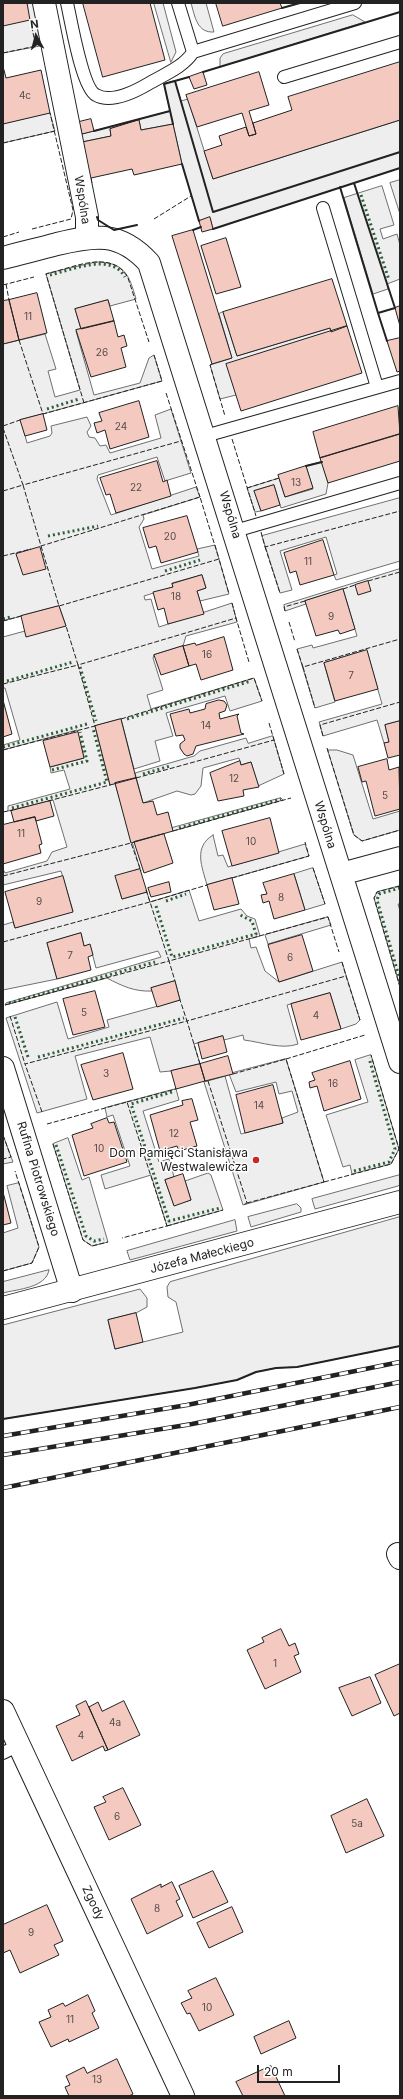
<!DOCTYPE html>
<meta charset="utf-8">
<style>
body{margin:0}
#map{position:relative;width:403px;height:2099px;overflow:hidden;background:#fff;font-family:Inter,sans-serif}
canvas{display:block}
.frame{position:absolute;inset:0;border:4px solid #222;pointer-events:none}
.north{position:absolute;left:16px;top:16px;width:40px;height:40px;-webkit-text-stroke:3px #fff;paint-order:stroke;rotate:353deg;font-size:11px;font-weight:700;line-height:16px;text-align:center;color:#222}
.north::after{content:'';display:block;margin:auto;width:14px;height:18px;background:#222;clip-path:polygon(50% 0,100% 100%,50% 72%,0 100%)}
.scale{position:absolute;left:257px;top:2065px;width:83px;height:18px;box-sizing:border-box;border:2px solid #222;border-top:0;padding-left:5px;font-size:12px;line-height:14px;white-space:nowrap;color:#222;-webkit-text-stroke:3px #fff;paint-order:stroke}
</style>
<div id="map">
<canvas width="403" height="2099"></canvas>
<div class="frame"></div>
<div class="north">N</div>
<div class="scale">20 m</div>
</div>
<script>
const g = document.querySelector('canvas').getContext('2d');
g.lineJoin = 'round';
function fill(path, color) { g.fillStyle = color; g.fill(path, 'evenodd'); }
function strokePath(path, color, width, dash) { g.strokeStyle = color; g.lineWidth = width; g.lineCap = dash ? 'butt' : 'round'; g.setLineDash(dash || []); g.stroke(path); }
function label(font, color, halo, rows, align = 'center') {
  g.font = font + ' Inter,sans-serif'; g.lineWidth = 3; g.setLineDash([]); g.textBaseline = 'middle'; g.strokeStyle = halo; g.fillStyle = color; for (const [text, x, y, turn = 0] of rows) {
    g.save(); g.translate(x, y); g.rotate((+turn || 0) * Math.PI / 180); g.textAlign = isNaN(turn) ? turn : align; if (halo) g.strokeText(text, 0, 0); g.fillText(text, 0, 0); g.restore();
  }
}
const green = new Path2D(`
 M27,3H37L45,45L3,53V26Z
 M154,3H163L176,52L171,62Z
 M191,3H206L214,32C197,33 195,17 191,3Z
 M353,15L365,22L220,67V58L223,54Z
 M175,81L181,101L188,99L213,179L400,120V168L213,229L210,218L199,221L182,164L173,124L141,130L139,120L110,129L111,136L82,142L79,122L82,134L170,111L164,84Z
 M50,113L55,131L3,143V124Z
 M400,180V214L390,183Z
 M382,186L394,225L380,229L383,239L397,234L400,245V279L387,284L388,289L373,294L344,198Z
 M96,262C124,262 129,274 136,299L110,306L108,300L75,309L81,329L76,331L94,395L140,383L149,358L154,355L162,381L21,420L27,443L50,436L52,433L51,426L87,417L91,426L87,432L89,437L95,438L100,446L106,445L110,453L161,438L155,415L171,409L191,473L165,481L157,457L98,475L97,479L111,515L196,487L200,497L143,515L144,519L139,527L152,569L199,556L197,549L215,545L229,594L200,601L197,591L206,588L202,575L172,583L173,587L144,596L145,600L151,599L159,627L232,603L237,622L186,636L183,646L154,655L153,658L163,690L147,695L151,709L254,678L262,701L230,711L225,696L166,713L173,736L155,741L160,761L134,769L121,719L95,726L110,785L115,783L140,869L116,877L122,899L147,892L150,902L189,890L199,921L241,909L247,916L255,919L260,936L249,939L251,948L256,947L265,971L279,982L342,962L360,1020L356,1024L341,1029L330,993L287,1005L298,1044C282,1050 261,1042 244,1040L243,1035L224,1040L222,1036L194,1044L200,1064L171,1071L160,1072L150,1037L75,1056L87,1099L37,1113L6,1018L57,1002L68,1039L109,1027L107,1020L180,1000L175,981L152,988V991C135,992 122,986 107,978L5,1005L6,1003L161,957L158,951L96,968L90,945L84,946L81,933L47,943L57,979L3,990V925L13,922L15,928L73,911L61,871L3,885V869L5,873L47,861L52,852L67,847L53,800L8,811V806L70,789L64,770L51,773L50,767L84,758L77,730L3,750V745L20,740L5,688H3V637L25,631L66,626L59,606L3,621V344L45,334L56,369L48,371L55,397L80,390L46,274Z
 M223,312L237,356L330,328L331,332L236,395L220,399L210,365L232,358L219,314Z
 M322,462L328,483L326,494L281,508L274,485L255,491L261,511L255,512L247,488L279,478L285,497L313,489L306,466Z
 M400,498V561L336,580L334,575L337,574L326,537L280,551L292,590L280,593L262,536Z
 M400,569V721L385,725L389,742L384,743L377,720L323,736L319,722L382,704L367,651L324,663L335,702L315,708L297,649L312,645L313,648L357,636L343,589L305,601L306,604L285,611L284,605Z
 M273,736L284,774L258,786L251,762L241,765L239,758L203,768L201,786L195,794L191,795L177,791L143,803L135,773L194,756L200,751L246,738L248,743Z
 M328,750H337L353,755L373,819L400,811V830L362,841L354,835Z
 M281,798L283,800L173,831L172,828Z
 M213,835L218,856L223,855L228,867L305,844L309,856L207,885C202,867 193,847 213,835Z
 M313,868L325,904L305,910L294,874Z
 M400,886V904H398L400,911V987L374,898L377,892Z
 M328,917L331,925L268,944L265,935Z
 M371,1055L399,1149L391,1164L352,1174L350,1165L343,1167L326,1115L368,1102L355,1060Z
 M286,1059L324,1182L243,1205L204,1082L225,1076L241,1134L283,1123L282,1118L298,1112L292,1091L279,1094L276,1082L236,1092L229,1074Z
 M176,1089L179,1100L143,1111L159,1162L169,1159L174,1177L165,1180L174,1205L191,1200L185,1181L208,1173L211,1175L223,1210L167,1226L151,1175L105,1189L101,1175L130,1166L113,1115L107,1117L105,1108Z
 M3,1135L13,1162L3,1164Z
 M68,1138L82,1180L89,1177L108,1242L92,1246L83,1240L53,1144Z
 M400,1175V1184L398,1186L315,1209L312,1199Z
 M19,1183L39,1247L32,1263L3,1271V1233L18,1228L7,1186Z
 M297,1204L301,1208V1212L251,1227L248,1217Z
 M400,1217V1346L297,1367L276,1368L256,1372L237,1380L195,1388L3,1419V1325L140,1289L147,1298V1307L136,1313L108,1320L115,1349L183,1332L176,1302L168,1297L167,1287L170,1282Z
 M235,1220L237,1231L130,1260L127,1251Z
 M49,1270C46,1288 18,1289 3,1293V1282Z`);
const building = new Path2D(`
 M3,3H27L30,20L3,26Z
 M83,3H150L165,60L103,77Z
 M216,3H280L282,8L223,26Z
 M400,62V120L213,179L204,151L222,145L219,136L246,127L249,136L256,134L253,123L292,110L288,97Z
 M4,70L6,78L41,70L50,113L3,124V71Z
 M203,72L207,85L194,89L189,77Z
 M259,72L269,105L249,111L256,134L249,136L242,113L197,127L186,95Z
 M91,119L94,131L82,134L79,122Z
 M139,120L141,130L173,124L182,164L134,175L132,169L91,178L92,183L90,184L82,142L111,136L110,129Z
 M210,217L213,229L202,232L199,221Z
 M193,230L232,358L212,364L172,236Z
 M226,238L241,287L216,294L201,246Z
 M332,279L347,326L331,332L330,328L237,356L223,312Z
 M37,293L47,333L19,340L9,300Z
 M9,300L19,340L3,344V301Z
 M108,300L114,321L81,329L75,309Z
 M400,306V326L395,308Z
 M114,321L118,337L124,335L127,346L121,348L126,367L91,377L76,330Z
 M347,326L362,373L241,411L226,364Z
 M400,338V371L397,372L387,341Z
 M139,401L149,437L110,449L105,430L97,433L94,423L102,421L99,413Z
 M398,406L400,434L320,458L313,432Z
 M43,414L47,430L25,436L20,420Z
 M400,434V461L328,483L320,458Z
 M157,461L163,482L167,480L171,496L116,513L110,494L106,495L100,478Z
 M306,466L313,488L285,497L278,475Z
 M274,485L280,505L261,511L254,491Z
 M187,516L198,552L161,563L156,546L149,548L143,528Z
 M323,540L334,575L300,585L296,571L290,573L284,553Z
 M40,547L46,569L23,575L16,554Z
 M202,575L206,588L197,591L204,614L168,624L164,608L158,610L153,592L173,587L172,584Z
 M368,581L371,591L358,595L355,585Z
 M343,589L355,629L340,634L338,630L316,636L305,601Z
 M59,606L66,626L26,637L21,616Z
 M224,637L233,670L201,680L196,664L189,666L183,646L195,643L196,645Z
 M183,646L189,666L161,675L154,655Z
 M367,650L378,689L335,701L324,663Z
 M3,700L12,734L3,737Z
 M219,700L224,701L227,705L225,711L219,713L220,719L239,714L237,716L241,733L244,734L196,746L193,754L187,756L184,754L180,748V744L185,740L183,735L176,736L170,714L189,709L190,713L205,709L206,704Z
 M121,719L136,778L110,785L95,726Z
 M400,721V755L388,758L384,743L389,742L385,725Z
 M78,732L84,758L50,767L43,741Z
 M387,759L389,770L399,767L400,809L375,816L366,781L362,782L358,767Z
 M240,761L241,765L251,762L259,787L243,790L244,796L218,801L210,773Z
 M136,778L143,803L153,801L157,815L168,812L173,831L131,843L115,783Z
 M50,801L54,816L36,821L35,817L14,822L11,811Z
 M35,817L42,844L39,845L41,853L3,864V825Z
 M270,818L279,853L232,866L222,831Z
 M164,834L173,863L144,873L134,842Z
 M140,869L147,892L122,899L115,876Z
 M294,874L305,910L274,919L269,901L263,903L261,895L267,894L263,883Z
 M63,876L73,912L15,928L5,892Z
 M232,878L239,904L214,910L207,885Z
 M169,882L171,892L151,897L148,888Z
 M81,933L84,946L90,944L93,955L88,957L91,970L57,979L47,943Z
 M302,935L313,971L279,982L268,945Z
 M175,981L180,1000L157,1007L151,988Z
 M95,991L105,1027L73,1035L63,999Z
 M330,993L341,1029L301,1040L291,1004Z
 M223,1036L227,1052L202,1059L198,1043Z
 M123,1053L133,1089L93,1100L81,1065Z
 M228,1056L233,1074L205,1081L200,1064Z
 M350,1061L361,1099L324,1111L317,1086L310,1088L309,1082L315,1080L312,1073Z
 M200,1064L205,1081L176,1089L171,1071Z
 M273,1085L283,1123L245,1133L236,1095Z
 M192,1099L198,1120L190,1122L197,1146L179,1151L177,1146L160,1151L150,1115L183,1105L182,1101Z
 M107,1118L109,1123L114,1122L127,1162L84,1176L72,1135L93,1128L91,1124Z
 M183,1174L191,1200L174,1206L165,1180Z
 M3,1192L11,1223L3,1225Z
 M136,1313L143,1342L115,1349L108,1320Z
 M281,1629L289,1646L295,1643L299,1654L294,1656L301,1672L265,1689L247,1650L264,1642L262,1638Z
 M400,1664V1713L394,1716L375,1675Z
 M370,1677L381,1703L352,1716L339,1688Z
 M86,1701L108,1750L105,1751L103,1746L72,1761L56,1726L80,1715L76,1706Z
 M124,1701L140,1735L108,1750L89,1707L98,1702L102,1711Z
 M123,1788L141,1825L109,1840L94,1807L106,1802L103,1797Z
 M367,1799L384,1836L346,1853L331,1816Z
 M213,1871L228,1902L193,1918L179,1886Z
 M172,1882L180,1899L176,1901L183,1916L147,1934L131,1899L161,1884V1887Z
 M47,1905L63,1941L54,1945L59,1955L20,1973L10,1950L3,1953V1925Z
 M232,1907L243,1932L209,1948L197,1923Z
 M216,1978L234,2015L199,2031L190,2013L187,2014L181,2003L192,1998L188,1991Z
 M88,1995L95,2011L92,2013L99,2028L69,2042L68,2039L51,2047L39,2022L51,2017L48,2010L63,2003L65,2006Z
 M289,2021L296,2038L261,2054L254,2037Z
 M117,2059L133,2094L129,2096H69L65,2087L70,2085L66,2076L84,2067L87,2073Z
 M271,2066L285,2096H243L236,2082Z`);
const service = new Path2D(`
 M67,3C71,20 82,88 96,95C112,104 136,91 148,84C163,75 184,67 193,52
 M178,3L193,52L355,3
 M284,77L400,42
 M323,208L377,387
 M205,436L400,381
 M235,531L400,483
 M3,1753L19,1745`);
const minor = new Path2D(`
 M44,3L87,217V237
 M3,258C21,253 39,249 57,244C95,235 120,231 149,263L400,1062
 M341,874L400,858
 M3,1068L72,1291
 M398,1554L400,1558
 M3,1711L183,2096`);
const tertiary = new Path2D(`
 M3,1308L400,1202`);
const rail = new Path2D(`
 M3,1436L187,1405L400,1362
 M3,1455L192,1424L400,1382
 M3,1488L400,1407`);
const hedge = new Path2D(`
 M361,195L389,280
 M50,275C72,270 111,252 125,277
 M47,409L79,399
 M48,536L98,526
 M165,571L200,560
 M3,619L11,617
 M80,667L96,721
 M7,681L73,662
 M127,719L251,681
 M3,747L87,724
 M52,770L87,761L80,732
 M143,774L170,766
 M12,808L107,782L93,728
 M179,828L281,799
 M400,888L379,894L377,900L400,980
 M166,901L186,894
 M156,906L172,957L256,934L252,921L242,916L239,913
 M9,1003L155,962
 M15,1017L28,1057
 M38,1057L184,1018
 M172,1092L131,1104L169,1221L220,1208
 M56,1145L86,1236L94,1241L104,1239
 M354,1171L389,1162L395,1149L369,1058`);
const fence = new Path2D(`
 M3,53L36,46L30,20
 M3,143L55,131
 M154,219L191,196
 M32,229L71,219L73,210L50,113
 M3,237L19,232
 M6,284L9,300
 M3,285L34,277
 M19,340L43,414L162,381L154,355
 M212,364L210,365L225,416
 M166,393L200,497
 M84,403L46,274C72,268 112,248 128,278L149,342
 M3,426L20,420
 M3,428L23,485L181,441
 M232,439L256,516
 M247,488L279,478
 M3,491L23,485L41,546L200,497L219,559
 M261,532L265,547L400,511
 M41,546L59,606L219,559L229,594
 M265,547L280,593
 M3,556L31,549
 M368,581L400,572
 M343,589L355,585
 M232,603L236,618
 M285,611L284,607L305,601
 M3,621L21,616
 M289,622L295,642
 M297,649L303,667L400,639
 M303,667L315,708
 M3,684L78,665L66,626
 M121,719L254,678L262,701
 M269,723L284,774
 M323,736L320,725L400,702
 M327,748L354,835L362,841L400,830
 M3,750L95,726L78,665L236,618L249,662
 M136,778L274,740
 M48,801L110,785
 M3,812L13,810
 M173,831L291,798
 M313,868L325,904
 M3,876L131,843L141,871
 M232,878L309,856L305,842
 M400,886L377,892L374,898L400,987
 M146,890L150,902L207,885
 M3,942L150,902L169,961L328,917L339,952
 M342,962L346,976
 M5,1005L169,961L175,981
 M10,1016L25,1064
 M286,1059L365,1035
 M200,1064L187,1021L346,976L360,1020
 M233,1074L286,1059L324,1182L247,1203
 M208,1081L247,1203L243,1205
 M127,1102L176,1089
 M42,1112L25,1064L187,1021L180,1000
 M47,1124L127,1102L167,1226L122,1238
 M3,1135L11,1157L3,1159
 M53,1144L83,1240L92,1246L108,1242
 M324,1182L391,1164L399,1149L371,1055
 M167,1226L223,1210
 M3,1271L32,1263L39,1247L15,1171`);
const wall = new Path2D(`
 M282,8L300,3
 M203,72L400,12
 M175,81L213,212L400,152
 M173,124L164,84L189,77
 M94,131L170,111
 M182,164L199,221
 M354,183L395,308L378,313L387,341
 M340,187L378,313
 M97,217L98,220L114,230L137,225
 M213,229L400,168
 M193,230L201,227
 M306,466L322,462
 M3,1419L195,1388L237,1380L256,1372L276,1368L297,1367L400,1346`);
const markers = [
 [256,1160,4,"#c62828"]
];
const numberNames = [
 ["4c",25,96],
 ["11",28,317],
 ["26",102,353],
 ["24",121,427],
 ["13",296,483],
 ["22",136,488],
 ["20",170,537],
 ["11",308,562],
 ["18",176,597],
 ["9",331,617],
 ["16",207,655],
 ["7",351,676],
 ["14",206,726],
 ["12",234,779],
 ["5",385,796],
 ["11",21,834],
 ["10",251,842],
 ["8",281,898],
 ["9",39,902],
 ["7",70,956],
 ["6",290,958],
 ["5",84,1013],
 ["4",316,1016],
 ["3",106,1074],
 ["16",333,1084],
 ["14",259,1106],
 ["12",174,1134],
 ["10",99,1149],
 ["1",275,1664],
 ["4a",115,1723],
 ["4",81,1736],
 ["6",117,1817],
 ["5a",357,1824],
 ["8",157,1909],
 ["9",31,1933],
 ["10",207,2008],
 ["11",70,2020],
 ["13",97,2080]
];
const streetNames = [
 ["Wspólna",82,200,81],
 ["Wspólna",230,515,73],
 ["Wspólna",325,825,73],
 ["Rufina Piotrowskiego",38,1179,73],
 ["Józefa Małeckiego",202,1256,-15],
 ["Zgody",93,1903,65]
];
const poiNames = [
 ["Dom Pamięci Stanisława",248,1153],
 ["Westwalewicza",248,1167]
];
fill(green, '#eee');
strokePath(green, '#6f6f6f', 1);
fill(building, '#f3c9c0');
strokePath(building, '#222', 1);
strokePath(service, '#222', 14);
strokePath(minor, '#222', 24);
strokePath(tertiary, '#222', 24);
strokePath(service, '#fff', 12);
strokePath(minor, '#fff', 22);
strokePath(tertiary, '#fff', 22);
strokePath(rail, '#222', 4.5);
strokePath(rail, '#fff', 3, [9]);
strokePath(hedge, '#2f5e38', 3, [2, 3]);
strokePath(fence, '#222', 1, [5, 2]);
strokePath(wall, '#222', 2);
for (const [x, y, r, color] of markers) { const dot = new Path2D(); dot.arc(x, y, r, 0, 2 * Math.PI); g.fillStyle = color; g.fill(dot); strokePath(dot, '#fff', 1.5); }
label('10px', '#564c4a', null, numberNames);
label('12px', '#222', '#fff', streetNames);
label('12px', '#222', '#fff', poiNames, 'right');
</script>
